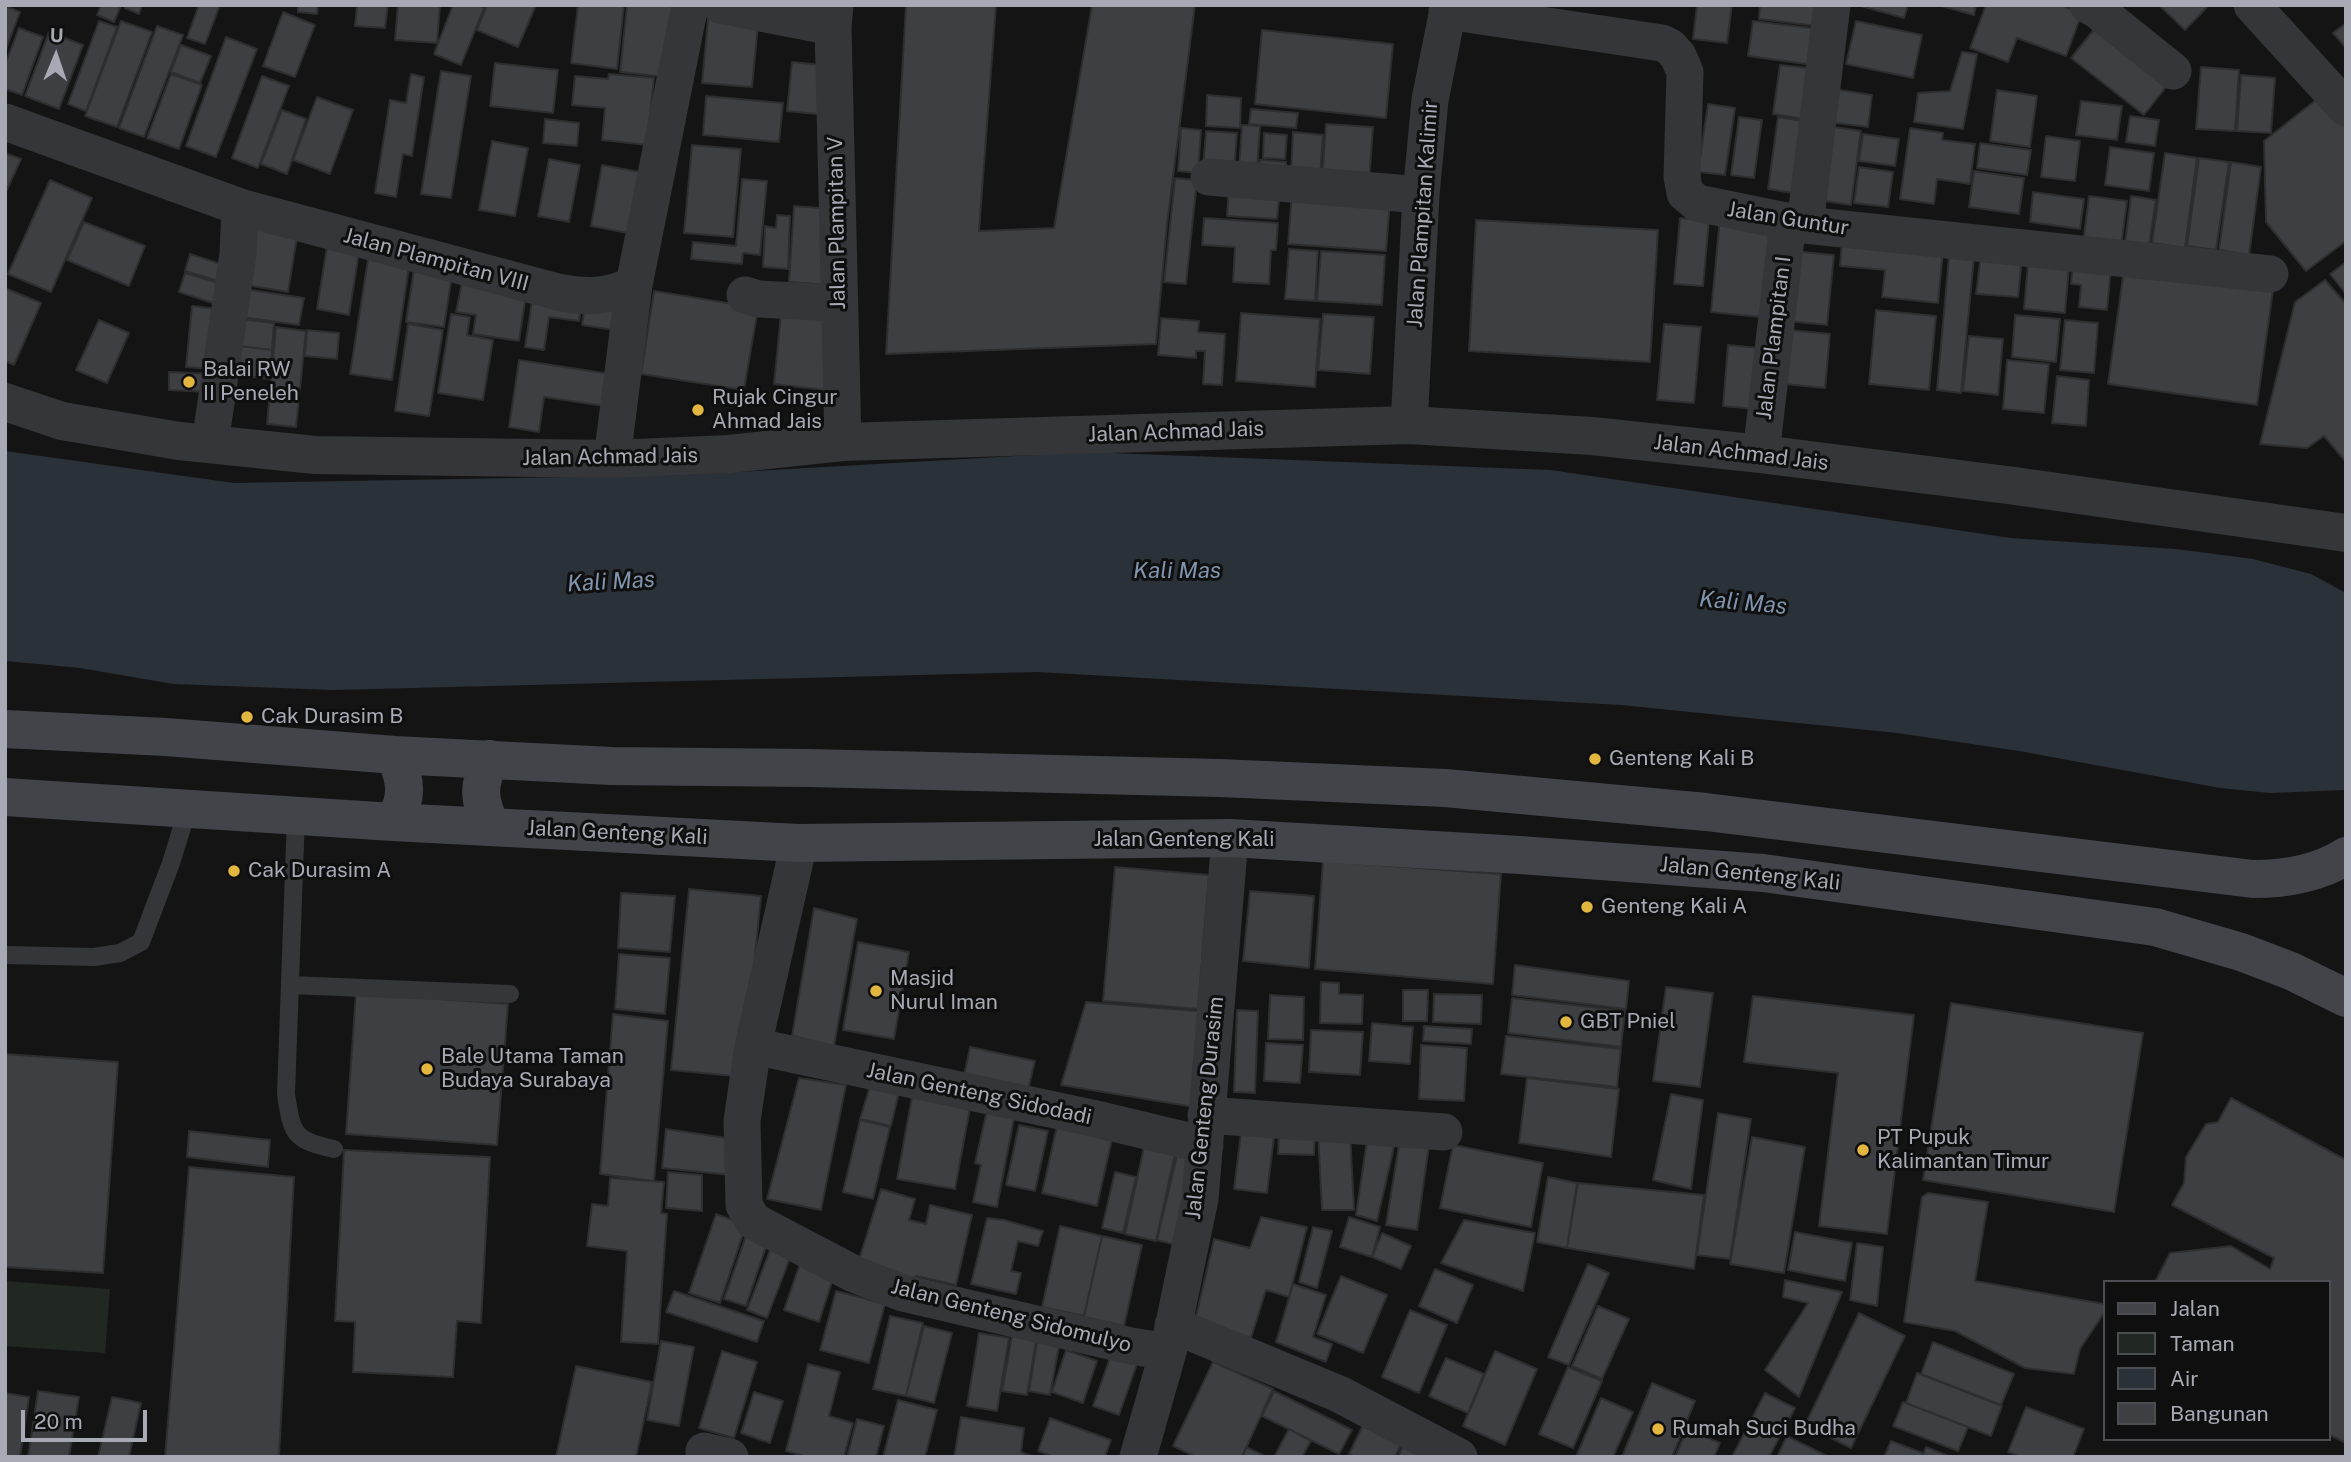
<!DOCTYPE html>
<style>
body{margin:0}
#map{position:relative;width:2351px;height:1462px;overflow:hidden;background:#141415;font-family:"Public Sans",sans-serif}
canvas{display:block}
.frame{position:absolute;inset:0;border:7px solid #a7aab4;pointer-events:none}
.legend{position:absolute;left:2103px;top:1280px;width:228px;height:161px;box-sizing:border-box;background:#0f0f10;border:2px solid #4c4d52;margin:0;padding:9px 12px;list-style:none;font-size:21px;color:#a7aab4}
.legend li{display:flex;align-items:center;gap:14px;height:35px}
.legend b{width:35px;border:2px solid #4c4d52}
.north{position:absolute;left:21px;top:21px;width:70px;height:70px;-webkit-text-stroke:5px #0f0f10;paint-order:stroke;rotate:2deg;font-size:19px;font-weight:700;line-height:28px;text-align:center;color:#a7aab4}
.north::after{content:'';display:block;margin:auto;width:24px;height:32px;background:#a7aab4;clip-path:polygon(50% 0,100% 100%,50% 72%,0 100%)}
.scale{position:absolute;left:21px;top:1410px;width:126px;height:32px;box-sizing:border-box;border:4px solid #a7aab4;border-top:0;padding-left:9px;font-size:21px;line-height:24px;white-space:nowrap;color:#a7aab4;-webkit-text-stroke:5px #0f0f10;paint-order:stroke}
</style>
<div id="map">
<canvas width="2351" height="1462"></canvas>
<div class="frame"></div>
<ul class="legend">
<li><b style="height:9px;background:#43444a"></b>Jalan</li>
<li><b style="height:19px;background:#202821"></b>Taman</li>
<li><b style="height:19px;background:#2b3138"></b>Air</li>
<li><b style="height:19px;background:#3e3f42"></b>Bangunan</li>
</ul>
<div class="north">U</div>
<div class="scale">20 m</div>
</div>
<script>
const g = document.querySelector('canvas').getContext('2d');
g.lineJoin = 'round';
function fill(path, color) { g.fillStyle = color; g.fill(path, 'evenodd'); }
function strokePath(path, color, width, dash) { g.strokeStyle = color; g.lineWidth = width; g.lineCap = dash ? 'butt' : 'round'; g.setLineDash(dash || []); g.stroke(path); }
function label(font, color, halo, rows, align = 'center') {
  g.font = font + ' "Public Sans",sans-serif'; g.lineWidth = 6; g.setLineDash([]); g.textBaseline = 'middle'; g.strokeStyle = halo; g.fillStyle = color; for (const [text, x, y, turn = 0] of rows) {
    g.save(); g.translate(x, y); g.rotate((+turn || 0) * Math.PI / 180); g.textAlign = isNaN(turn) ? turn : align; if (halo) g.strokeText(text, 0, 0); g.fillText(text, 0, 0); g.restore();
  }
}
const green = new Path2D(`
 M5,1281L110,1289L105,1353L5,1346Z`);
const water = new Path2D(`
 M5,451L234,483L684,475L1087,452L1551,470L2011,538L2176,549L2253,559L2311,574L2346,593V790L2270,793L2220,788L2019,751L1897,733L1621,705L1037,672L334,690L173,684L80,668L5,661Z`);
const building = new Path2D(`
 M101,5H121L114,22L97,15Z
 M126,5H142L139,14L125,8Z
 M199,5H220L205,44L187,38Z
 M298,5H318L317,14L298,12Z
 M357,5H388L385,28L355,26Z
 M398,5H440L437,43L395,40Z
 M453,5H479L484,8L461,65L434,54Z
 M487,5H536L518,47L477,30Z
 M578,5H624L617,69L571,63Z
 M627,5H682L675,78L620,72Z
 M906,5H996L979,231L1054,228L1092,5H1195L1167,224L1156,344L886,354Z
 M1697,5H1732L1727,43L1693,39Z
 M1760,5H1830L1826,27L1759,19Z
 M1857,5H1908L1904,18Z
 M1938,5H1976L1974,15Z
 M1986,5H2060L2082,13L2066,56L2017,38L2008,62L1970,48Z
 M2159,5H2209L2185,30Z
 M5,6L20,12L5,52Z
 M709,9L759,14L752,87L702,83Z
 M283,12L315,25L295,77L263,66Z
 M99,21L117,27L86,111L68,104Z
 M121,21L152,32L117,127L85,116Z
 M1753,21L1819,29L1813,65L1748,56Z
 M1856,21L1922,35L1913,78L1846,64Z
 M2100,22L2173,78L2144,115L2071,58Z
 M2346,23V48L2333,33Z
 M157,26L183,35L144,137L119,128Z
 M19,28L43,37L22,95L5,89V65Z
 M1262,30L1393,44L1386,118L1255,104Z
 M49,32L83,45L59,109L25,96Z
 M226,37L257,49L216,157L186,146Z
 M181,45L211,56L200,83L171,72Z
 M1962,52L1977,54L1963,129L1914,122L1918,93L1950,91Z
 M792,62L831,66L826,115L787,111Z
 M495,63L558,70L553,113L490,106Z
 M1780,65L1818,69L1811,120L1773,114Z
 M2201,67L2239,70L2235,131L2196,129Z
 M441,71L471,76L451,198L421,194Z
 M171,74L202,85L179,149L147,138Z
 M411,74L424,77L412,156L403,154L396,197L375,193L390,100L406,103Z
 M609,74L654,78L647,145L602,140L605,108L572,105L575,76L608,79Z
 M2241,75L2275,78L2271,133L2237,131Z
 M262,76L289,86L258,168L232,158Z
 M1833,89L1872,95L1868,127L1828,122Z
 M1997,90L2037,96L2030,147L1990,141Z
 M2326,92L2346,116V241L2306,271L2266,222L2264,141Z
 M1207,95L1241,98L1240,128L1206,126Z
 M706,96L783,103L779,142L703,135Z
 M317,97L353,110L330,174L293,160Z
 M2081,101L2122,106L2117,140L2076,135Z
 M1708,104L1735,108L1725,175L1698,172Z
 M1251,109L1298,113L1296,128L1249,124Z
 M282,110L306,119L287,174L261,164Z
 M2130,116L2159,120L2155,146L2126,142Z
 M1739,117L1762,120L1754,178L1731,175Z
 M1778,117L1810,122L1800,194L1768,189Z
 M545,119L579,123L577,146L543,143Z
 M1326,124L1373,127L1369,183L1322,180Z
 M1242,125L1260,126L1257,170L1239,169Z
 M1822,125L1861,131L1851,205L1812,199Z
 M1181,128L1201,130L1198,173L1178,171Z
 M1910,128L1943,133L1942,140L1975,144L1970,184L1937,179L1934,204L1900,199Z
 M1206,131L1237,133L1234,171L1203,169Z
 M1293,132L1323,135L1320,176L1291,174Z
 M1264,133L1287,135L1285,159L1263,158Z
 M1863,134L1899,139L1895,166L1859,161Z
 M2046,136L2080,141L2075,181L2041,177Z
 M492,141L528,148L515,216L479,210Z
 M1980,143L2031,150L2027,175L1977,168Z
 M692,145L741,149L733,237L684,233Z
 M2110,147L2154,153L2149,191L2105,185Z
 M5,153L21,159L5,194Z
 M2165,153L2197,158L2185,248L2152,243Z
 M2199,158L2229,162L2216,250L2187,246Z
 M549,159L580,165L569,222L538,216Z
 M1260,160L1286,162V177L1259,175Z
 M2231,162L2261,167L2249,255L2219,250Z
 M602,165L640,172L628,233L591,226Z
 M1859,167L1893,172L1888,207L1854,203Z
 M1974,171L2024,178L2019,214L1969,207Z
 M1175,178L1197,180L1186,284L1164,282Z
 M742,179L767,181L760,255L743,253L742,264L691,259L693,242L736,246Z
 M50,180L92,198L51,292L8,274Z
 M1229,186L1280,190L1277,219L1227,216Z
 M2033,192L2084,199L2080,229L2030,222Z
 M1292,193L1390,200L1386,251L1288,244Z
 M2089,196L2127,201L2121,247L2083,243Z
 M2131,196L2156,200L2149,246L2125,243Z
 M794,206L833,209L828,285L789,282Z
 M777,215L790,216L788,269L763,267L765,226L776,228Z
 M257,218L299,225L288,292L246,285Z
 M1204,218L1278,223L1276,250H1271L1269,284L1233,282L1235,247L1202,245Z
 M1680,218L1709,221L1703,286L1674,284Z
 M1720,218L1779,223L1770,318L1711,312Z
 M1476,220L1658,230L1650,362L1469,351Z
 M84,222L145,246L129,286L67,260Z
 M328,240L360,246L349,315L317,309Z
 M1842,240L1943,250L1938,303L1882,297L1885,270L1840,266Z
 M1950,245L1975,247L1961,393L1937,390Z
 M1289,249L1318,251L1315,301L1285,299Z
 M1321,251L1385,255L1382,305L1317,301Z
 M1793,251L1834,255L1827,325L1788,321Z
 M369,253L410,260L392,380L350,374Z
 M190,254L233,268L228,284L185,271Z
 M1981,254L2022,258L2018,297L1976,294Z
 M2346,262V294L2330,274Z
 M415,263L453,268L444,327L406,322Z
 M2028,264L2069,267L2065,313L2024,309Z
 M2073,264L2111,267L2107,310L2079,307L2081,285L2071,284Z
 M2124,270L2273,290L2257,405L2108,384Z
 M185,273L226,285L219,305L179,292Z
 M463,278L527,288L519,341L473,334L476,315L456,312Z
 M2325,280L2346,304V462L2324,436L2307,448L2260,444L2295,302Z
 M5,288L41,303L14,365L5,361Z
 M238,288L304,298L299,325L234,316Z
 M654,291L758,308L744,390L641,374Z
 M533,294L582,302L579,321L549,317L544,350L525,347Z
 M585,304L624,309L620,331L582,325Z
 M192,306L218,309L212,369L186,367Z
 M1876,310L1936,316L1929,390L1869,384Z
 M1241,313L1320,319L1315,387L1236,381Z
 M451,314L470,317L467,335L493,340L483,400L438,393Z
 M781,314L831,319L824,390L774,384Z
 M1323,314L1374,317L1370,374L1318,370Z
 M2015,315L2060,319L2056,362L2012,357Z
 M1161,318L1199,321L1198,332L1225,334L1222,385L1203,384L1205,351H1196V358L1158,355Z
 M241,319L274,323L272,350L239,346Z
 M99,320L129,333L107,383L76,370Z
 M2065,320L2098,323L2094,373L2060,370Z
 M408,324L443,330L429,416L395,411Z
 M1664,324L1701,327L1694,403L1657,400Z
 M276,327L306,331L296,427L267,424Z
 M307,330L339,333L337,359L305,356Z
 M1790,330L1830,334L1825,388L1785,384Z
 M1969,336L2003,339L1998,395L1963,391Z
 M1728,345L1769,349L1764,410L1723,406Z
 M239,346L272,350L270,379L236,375Z
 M519,360L610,374L604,406L544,397L539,432L509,427Z
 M2007,360L2049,364L2044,413L2003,409Z
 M169,372L210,374L209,392L169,390Z
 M2057,376L2089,380L2086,426L2052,423Z
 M1323,861L1501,874L1493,984L1315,969Z
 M1115,867L1209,875L1198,1009L1103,1001Z
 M689,889L761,896L743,1077L671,1070Z
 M1250,891L1314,896L1309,968L1243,961Z
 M621,893L675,896L670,952L618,948Z
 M814,908L857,919L834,1046L792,1036Z
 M858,942L909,952L894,1039L843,1030Z
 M619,954L670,958L665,1014L615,1009Z
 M1515,965L1629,981L1626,1009L1512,995Z
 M1321,982L1339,983V994L1363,995L1362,1024L1320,1023Z
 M1666,987L1713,993L1700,1087L1653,1081Z
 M1403,990H1428L1427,1021H1403Z
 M356,993L508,1004L497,1145L346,1134Z
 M1434,994L1482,995L1481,1024L1433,1022Z
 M1270,995L1304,997L1303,1040L1268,1039Z
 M1753,996L1914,1015L1887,1234L1819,1226L1838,1073L1744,1062Z
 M1512,998L1625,1011L1621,1047L1508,1033Z
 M1086,1002L1208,1012L1200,1108L1061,1085Z
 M1951,1003L2143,1033L2114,1212L1923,1180Z
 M1237,1010L1258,1011L1255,1093L1234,1092Z
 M613,1014L668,1021L654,1181L600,1174Z
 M1372,1023L1413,1027L1410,1064L1369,1061Z
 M1424,1026L1472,1029L1471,1044L1423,1041Z
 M1311,1030L1363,1032L1360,1075L1309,1072Z
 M1506,1036L1621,1049L1617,1087L1501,1074Z
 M1266,1043L1303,1045L1300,1083L1264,1081Z
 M1421,1045L1467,1048L1464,1101L1419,1099Z
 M970,1047L1035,1061L1028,1090L964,1076Z
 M5,1054L118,1062L103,1273L5,1267Z
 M799,1078L846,1085L821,1210L767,1199Z
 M1527,1078L1619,1089L1611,1157L1519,1143Z
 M870,1086L899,1092L891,1126L860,1119Z
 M1671,1094L1703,1100L1691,1189L1653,1180Z
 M912,1097L970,1108L955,1189L897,1179Z
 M2231,1098L2346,1160V1443L2328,1434V1282H2155L2170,1253L2231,1246L2270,1269L2274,1258L2172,1205L2184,1183L2186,1157L2206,1124L2218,1122Z
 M988,1106L1015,1113L997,1207L973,1202L981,1165L975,1163Z
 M1718,1113L1751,1119L1730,1259L1697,1255Z
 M1059,1117L1114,1130L1097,1206L1042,1193Z
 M860,1120L890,1127L873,1199L843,1192Z
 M1019,1125L1048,1131L1035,1191L1006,1185Z
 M666,1129L734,1139L731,1175L662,1168Z
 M189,1131L270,1140L268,1167L187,1157Z
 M1279,1131L1315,1132L1314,1155L1278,1154Z
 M1350,1131L1354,1210H1322L1318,1132Z
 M1241,1133L1274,1137L1267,1193L1234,1189Z
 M1368,1134L1396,1138L1377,1221L1356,1215Z
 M1752,1137L1805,1147L1784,1273L1730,1264Z
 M1400,1139L1429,1145L1417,1230L1386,1225Z
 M1453,1145L1543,1163L1531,1227L1440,1208Z
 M1144,1147L1175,1154L1156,1241L1125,1234Z
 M344,1150L490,1157L481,1323L457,1321L453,1377L353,1372L355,1322L335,1321Z
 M1177,1155L1203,1160L1184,1247L1157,1240Z
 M189,1167L294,1177L279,1457H165Z
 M668,1172L702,1175V1211L666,1208Z
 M1115,1172L1136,1177L1123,1233L1102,1228Z
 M1548,1177L1577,1183L1567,1248L1537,1242Z
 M610,1178L664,1182L661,1213L667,1214L658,1344L621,1342L627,1251L587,1246L592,1204L608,1206Z
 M1578,1183L1704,1195L1694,1269L1567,1248Z
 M881,1189L915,1199L909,1220L926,1224L930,1205L972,1215L956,1285L916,1276L914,1280L858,1263Z
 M1928,1193L1988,1202L1975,1281L2104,1304V1313L2080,1349L2074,1374L2025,1368L1955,1331L1904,1322L1922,1197Z
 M716,1214L746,1225L720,1303L689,1293Z
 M1261,1217L1307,1227L1289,1297L1266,1290L1251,1338L1195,1321L1214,1239L1250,1248Z
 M1349,1217L1380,1227L1372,1257L1340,1247Z
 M987,1218L1004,1220L1043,1231L1038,1246L1018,1241L1011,1271L1021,1273L1016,1294L971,1284Z
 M1464,1220L1535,1233L1523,1291L1441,1263Z
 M1060,1226L1102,1236L1084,1316L1042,1307Z
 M749,1227L770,1235L746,1306L724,1299Z
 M1313,1227L1332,1231L1317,1288L1299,1282Z
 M1795,1232L1852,1243L1845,1281L1788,1270Z
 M1382,1233L1411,1246L1401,1269L1372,1257Z
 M1102,1236L1142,1245L1124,1326L1084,1317Z
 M775,1237L795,1245L767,1318L747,1310Z
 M1857,1243L1883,1247L1877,1306L1850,1300Z
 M802,1258L836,1269L819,1322L784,1310Z
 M1588,1264L1609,1273L1569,1365L1548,1357Z
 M1435,1269L1473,1285L1457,1323L1419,1306Z
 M1341,1276L1387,1295L1363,1353L1317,1334Z
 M1785,1280L1842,1292L1799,1397L1765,1370L1808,1303L1783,1297Z
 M1293,1284L1326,1295L1313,1337L1332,1344L1326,1362L1276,1342Z
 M674,1291L764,1321L757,1342L666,1312Z
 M836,1291L885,1304L869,1363L820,1350Z
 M1598,1306L1629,1319L1602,1379L1572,1366Z
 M1410,1310L1447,1325L1419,1393L1382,1377Z
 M1859,1313L1905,1336L1851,1448L1805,1425Z
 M890,1316L923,1323L906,1396L873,1389Z
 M924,1326L952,1333L934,1403L906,1396Z
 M979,1333L1009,1338L997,1411L967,1406Z
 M1012,1336L1036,1341L1027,1395L1002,1391Z
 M661,1341L694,1347L679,1426L647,1420Z
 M1037,1342L1059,1346L1050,1395L1029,1391Z
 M1933,1342L2014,1374L2001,1405L1921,1374Z
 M1066,1350L1097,1361L1083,1403L1052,1392Z
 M722,1351L757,1362L734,1438L699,1428Z
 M1495,1351L1537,1369L1505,1445L1463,1426Z
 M1111,1355L1137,1364L1119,1415L1093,1406Z
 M1446,1358L1484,1374L1468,1413L1429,1396Z
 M1213,1362L1273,1389L1242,1457H1196L1173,1446Z
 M808,1364L840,1372L829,1416L853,1423L844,1457H807L786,1451Z
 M576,1366L652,1382L636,1457H556Z
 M1568,1367L1602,1381L1573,1448L1539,1434Z
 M1917,1373L2002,1406L1991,1436L1906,1403Z
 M1652,1383L1695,1401L1672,1457H1622Z
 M38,1391L79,1397L69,1457H28Z
 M1274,1391L1352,1430L1339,1454L1262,1416Z
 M754,1392L783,1401L770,1443L741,1433Z
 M5,1393L29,1397L20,1457H5Z
 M1765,1393L1795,1408L1769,1457H1732Z
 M112,1397L141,1403L129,1457H98Z
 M1601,1398L1633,1412L1613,1457H1576Z
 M898,1400L937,1410L925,1457H883Z
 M1903,1402L1968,1427L1958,1451L1893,1426Z
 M2026,1407L2084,1429L2073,1457H2021L2008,1452Z
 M961,1417L1024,1428L1021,1452L1034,1457H954Z
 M1050,1418L1111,1440L1105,1457H1054L1038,1451Z
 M857,1419L884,1426L876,1457H847Z
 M1366,1419L1404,1438L1395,1457H1355L1349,1454Z
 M1289,1429L1311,1441L1302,1457H1274Z
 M1687,1429L1720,1443L1714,1457H1675Z
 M1787,1436L1829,1457H1777Z
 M1407,1437L1434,1457H1398Z
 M1891,1441L1923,1453L1921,1457H1884Z
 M1246,1447L1267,1457H1242Z
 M1926,1447L1951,1457H1922Z`);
const service = new Path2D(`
 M296,816L286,1094C292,1134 293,1140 334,1149
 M5,955L94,957L120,953L141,942L171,863L188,808
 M290,985L510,994`);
const minor = new Path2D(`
 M720,5L833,27
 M835,5L833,27L843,442
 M2088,5L2097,10L2173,71
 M2252,5L2346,108
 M1447,11L1662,43L1670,47L1678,56L1685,72L1682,177L1685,193L1697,203L1805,225L2270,274
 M5,122L240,207L558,292C588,298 606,297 634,285
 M1209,177L1421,195
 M1805,225L1832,5
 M745,295L758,299L838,303
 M1409,425L1421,195L1430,100L1449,5
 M210,443L238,254L240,207
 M1761,454L1788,221
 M612,459L634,285L690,5
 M799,843L753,1046L742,1121L744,1205L753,1221L854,1274L903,1293L1131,1346L1168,1352
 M753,1046L1092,1118L1205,1145
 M1206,1115L1444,1132
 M1173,1325L1339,1394L1459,1457
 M704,1451L730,1457
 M1138,1457L1168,1352L1200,1199L1230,838`);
const tertiary = new Path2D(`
 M5,402L62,421L179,441L315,455L612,459L729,454L843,442L1409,425L1592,436L1761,454L2015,486L2346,533`);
const secondary = new Path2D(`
 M5,729L166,737L395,755L611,766L809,768L1220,778L1445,788L1706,812L2253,879C2285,879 2319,873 2346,856
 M490,759C478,786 478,799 491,826
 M5,797L393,822L799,843L1230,838L1520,855L1763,873L2155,927L2241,952L2291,971L2346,998
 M393,822C409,798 406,781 395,755`);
const markers = [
 [189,382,7,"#e2b63f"],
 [698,410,7,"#e2b63f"],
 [247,717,7,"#e2b63f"],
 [1595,759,7,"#e2b63f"],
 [234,871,7,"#e2b63f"],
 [1587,907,7,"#e2b63f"],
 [876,991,7,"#e2b63f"],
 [1566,1022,7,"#e2b63f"],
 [427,1069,7,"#e2b63f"],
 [1863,1150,7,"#e2b63f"],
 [1658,1429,7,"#e2b63f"]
];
const streetNames = [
 ["Jalan Plampitan Kalimir",1423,214,-86],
 ["Jalan Guntur",1788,219,9],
 ["Jalan Plampitan V",837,223,-91],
 ["Jalan Plampitan VIII",436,260,15],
 ["Jalan Plampitan I",1774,338,-83],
 ["Jalan Achmad Jais",1176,432,-2],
 ["Jalan Achmad Jais",1741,453,7],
 ["Jalan Achmad Jais",610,457,-1],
 ["Jalan Genteng Kali",617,833,3],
 ["Jalan Genteng Kali",1184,840],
 ["Jalan Genteng Kali",1750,874,6],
 ["Jalan Genteng Sidodadi",979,1094,12],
 ["Jalan Genteng Durasim",1205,1108,-84],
 ["Jalan Genteng Sidomulyo",1011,1316,14]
];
const poiNames = [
 ["Balai RW",203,370],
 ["II Peneleh",203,394],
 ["Rujak Cingur",712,398],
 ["Ahmad Jais",712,422],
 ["Cak Durasim B",261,717],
 ["Genteng Kali B",1609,759],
 ["Cak Durasim A",248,871],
 ["Genteng Kali A",1601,907],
 ["Masjid",890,979],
 ["Nurul Iman",890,1003],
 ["GBT Pniel",1580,1022],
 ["Bale Utama Taman",441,1057],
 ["Budaya Surabaya",441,1081],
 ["PT Pupuk",1877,1138],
 ["Kalimantan Timur",1877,1162],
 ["Rumah Suci Budha",1672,1429]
];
const waterNames = [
 ["Kali Mas",1177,571],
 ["Kali Mas",611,582,-3],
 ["Kali Mas",1743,603,5]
];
fill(green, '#202821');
fill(water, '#2b3138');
fill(building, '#3e3f42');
strokePath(building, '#2e2e31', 2);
strokePath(service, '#35363a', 18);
strokePath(minor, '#35363a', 37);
strokePath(tertiary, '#35363a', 38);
strokePath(secondary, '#43444a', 38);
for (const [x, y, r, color] of markers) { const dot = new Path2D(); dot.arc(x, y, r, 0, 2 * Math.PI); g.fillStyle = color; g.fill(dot); strokePath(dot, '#0f0f10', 2.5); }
label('21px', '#a7aab4', '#0f0f10', streetNames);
label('21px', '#a7aab4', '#0f0f10', poiNames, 'left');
label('italic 23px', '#8095ad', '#0f0f10', waterNames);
</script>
